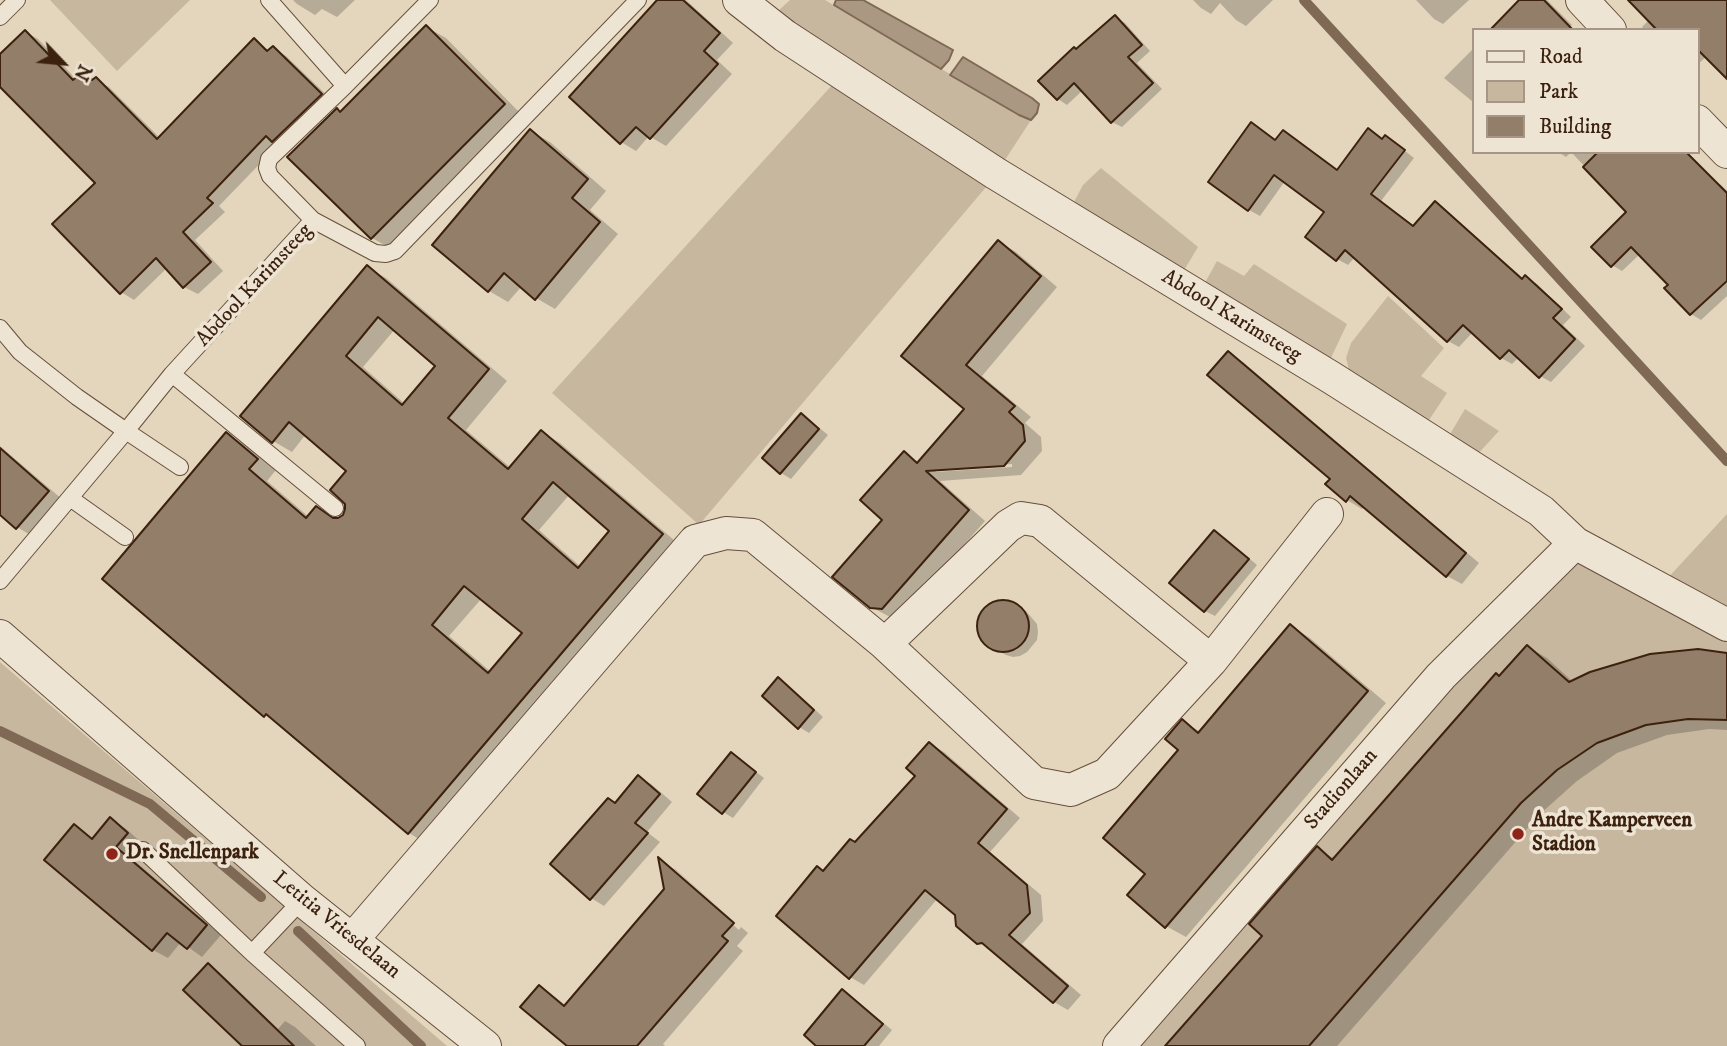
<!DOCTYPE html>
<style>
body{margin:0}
#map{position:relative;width:1727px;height:1046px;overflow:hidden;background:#e3d6bd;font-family:"IM FELL DW Pica",serif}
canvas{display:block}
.legend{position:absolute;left:1472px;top:28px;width:228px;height:126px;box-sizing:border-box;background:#ede4d4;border:2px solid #a79685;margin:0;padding:9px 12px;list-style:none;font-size:21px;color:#3d210f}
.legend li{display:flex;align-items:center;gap:14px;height:35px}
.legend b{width:35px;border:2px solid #a79685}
.north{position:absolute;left:28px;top:28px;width:70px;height:70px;-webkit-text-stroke:5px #ede4d4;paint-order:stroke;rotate:116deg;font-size:19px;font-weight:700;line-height:28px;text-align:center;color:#3d210f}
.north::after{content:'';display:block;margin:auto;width:24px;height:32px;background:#3d210f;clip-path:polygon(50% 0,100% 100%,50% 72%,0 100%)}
</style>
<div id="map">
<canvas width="1727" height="1046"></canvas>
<ul class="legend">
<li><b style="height:9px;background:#ede4d4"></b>Road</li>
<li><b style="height:19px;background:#c7b79f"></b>Park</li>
<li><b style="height:19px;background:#937f69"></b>Building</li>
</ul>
<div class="north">N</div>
</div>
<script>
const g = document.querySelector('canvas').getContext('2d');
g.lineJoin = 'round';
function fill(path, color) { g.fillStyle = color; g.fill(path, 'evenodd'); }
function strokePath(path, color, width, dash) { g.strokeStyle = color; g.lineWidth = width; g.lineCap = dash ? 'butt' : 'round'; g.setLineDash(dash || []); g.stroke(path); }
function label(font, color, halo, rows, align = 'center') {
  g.font = font + ' "IM FELL DW Pica",serif'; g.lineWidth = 7; g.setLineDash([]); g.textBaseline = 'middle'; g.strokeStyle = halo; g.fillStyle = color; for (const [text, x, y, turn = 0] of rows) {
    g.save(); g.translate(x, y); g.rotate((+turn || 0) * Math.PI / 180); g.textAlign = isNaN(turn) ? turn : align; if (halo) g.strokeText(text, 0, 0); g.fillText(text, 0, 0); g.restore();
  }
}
const green = new Path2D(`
 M50,0H190L117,71Z
 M790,0H825L1019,115L1031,120L1003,163L777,12Z
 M834,83L987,186L699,525L552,393Z
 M1101,168L1198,247L1180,277L1080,216L1074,202L1083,185Z
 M1217,261L1244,276L1254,264L1347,324L1329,362L1201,290Z
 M1388,296L1444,348L1421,376L1447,393L1425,426L1350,374L1346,358L1351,343Z
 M1465,409L1499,431L1475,457L1446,441Z
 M1727,514V613L1665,581Z
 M1584,554L1727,626V1046H1132L1432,694Z
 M0,662L447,1046H0Z`);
const water = new Path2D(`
 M836,0H863L953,50L949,60L941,69L834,5Z
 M963,57L1032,98L1039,104L1037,113L1031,120L1019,115L950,75Z`);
const shadow = new Path2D(`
 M293,0H355L337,17L322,9L315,15L297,4Z
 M659,0H686L733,43L717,60L732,74L666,146L649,136L636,151L621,142Z
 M1193,0H1273L1246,26L1236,20L1220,3L1211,14L1201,8Z
 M1416,0H1469L1443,24L1434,19Z
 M1522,0H1547L1572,25L1567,30Z
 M1630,0H1727V76L1707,56L1697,65V30H1645L1642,27L1650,19Z
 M1115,17L1125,23L1150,51L1137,63L1162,89L1122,127L1112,122L1083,90L1067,105L1058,99L1077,51Z
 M426,27L446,38L523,116L392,249L372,238L289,157L341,113Z
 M25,32L38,39L76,79L83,73L109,87L160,138L255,41L270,51L273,48L286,56L334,102L279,144L219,206L225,212L195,240L223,271L198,294L184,287L167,268L134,300L121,292L97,183L0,83V56Z
 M1473,49V102L1444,78Z
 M1252,124L1277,141L1338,171L1369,130L1384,140L1396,144L1414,158L1381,201L1414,227L1435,203L1446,210L1524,279L1526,277L1537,284L1571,317L1563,325L1585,346L1551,382L1540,376L1519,357L1512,364L1501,358L1473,332L1459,347L1448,341L1355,257L1348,265L1337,259L1326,212L1285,181L1260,216L1249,210Z
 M530,131L550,142L606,191L590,210L618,234L555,309L536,298L522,286L508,302L489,291L434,245Z
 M1558,152H1571L1566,157Z
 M1571,152H1685L1710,178L1721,185L1727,191V296L1701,320L1691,314L1670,285L1640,254L1622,271L1612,265L1628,212Z
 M999,242L1016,252L1057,287L982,376L1031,417L1025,423L1041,437L1042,451L1021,475L940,481L985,521L900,618L890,617L871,607L885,520L904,454L920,463L966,408L903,355ZM1012,464V467L935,472L939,469Z
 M367,267L386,278L507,381L466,430L511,468L542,432L560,443L681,546L427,844L409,833L283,726L265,715L227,434L245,445L276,470L267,481L309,517L316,508L336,520L344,516L347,509L349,470L306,434L292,452L273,441ZM395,329L438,365L405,404L363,367ZM570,494L612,530L581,567L539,530ZM482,598L525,633L491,672L449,636Z
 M1228,353L1243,362L1479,563L1462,584L1447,576L1364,506L1362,509L1347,500L1332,479Z
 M802,415L811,421L828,435L791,479L781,473Z
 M0,446L63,500L32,536L17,527L0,513Z
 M1215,532L1225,538L1257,565L1215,616L1205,611L1172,583Z
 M999,602H1007L1015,605L1026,611L1037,624L1038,632L1037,640L1027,652L1020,656L1013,657L1006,655L988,645L979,632L980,617L984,611Z
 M1291,626L1310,638L1386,703L1186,937L1166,926L1148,873L1181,750L1183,722L1201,732Z
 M1528,647L1547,658L1573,682L1727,655V730L1709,729L1667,735L1617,753L1577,781L1540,814L1337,1046H1168L1265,936L1317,849L1335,859Z
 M778,679L788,685L823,717L809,733L799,727Z
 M930,744L944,752L1020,818L990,852L1041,895L1043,921L1022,944L1081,995L1068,1010L1054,1002L993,950L978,942L957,914L938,898L864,985L850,977L824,872L856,844L917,776Z
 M741,760L764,778L733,818L723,812Z
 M638,777L651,784L672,802L647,832L660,842L604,906L591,898L616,804Z
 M110,820L125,828L142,843L130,857L221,935L202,957L181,942L168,958L153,950L46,859L74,826L94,839Z
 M661,861L674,869L748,933L737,946L743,951L663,1044L665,1046H570L539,988L555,997L566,1006L666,889ZM675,869L741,927L739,930L675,874Z
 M208,965L218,971L278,1029L285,1021L295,1027L316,1046H250Z
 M843,991L852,997L892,1030L879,1046H819Z`);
const stream = new Path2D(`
 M1304,0L1727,461
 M0,731L150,804L261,897
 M298,931L421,1046`);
const building = new Path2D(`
 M657,0H683L720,33L704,51L718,64L650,139L636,127L620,144L569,97Z
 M1519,0H1544L1573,30H1490Z
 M1628,0H1727V79L1697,49V30H1657Z
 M1115,15L1142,45L1128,57L1153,83L1111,123L1074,83L1057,100L1038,81L1074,47L1076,49Z
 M426,25L505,104L371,239L287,157L337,108L340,112Z
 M25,30L73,80L82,71L92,80L96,77L157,139L254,38L267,51L273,46L322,94L272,142L266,136L207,198L213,203L183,232L211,262L183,288L156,258L120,294L52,224L95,183L0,87V54Z
 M1251,122L1275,140L1283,130L1337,170L1368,128L1382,139L1385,135L1405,150L1371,194L1413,226L1435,201L1522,279L1525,275L1562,309L1553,318L1575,339L1539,378L1509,350L1500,359L1463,325L1447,342L1345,250L1336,261L1305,237L1324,212L1274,175L1248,211L1208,182Z
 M530,129L588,179L572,198L600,222L535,300L504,273L488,292L432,245Z
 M1598,152H1686L1727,193V281L1690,315L1664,288L1668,285L1631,247L1611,267L1591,247L1626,212L1583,167Z
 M998,240L1041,276L966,365L1015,406L1009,412L1023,425L1025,441L1004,466L926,471L969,510L882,609L870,608L832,577L882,520L860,500L904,451L917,463L964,409L901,356Z
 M367,265L489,369L448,418L508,469L541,430L663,534L408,834L266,714L264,717L102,579L226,432L258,459L249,469L306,518L316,506L333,518H338L343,515L345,509V504L330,490L346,471L289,422L272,443L240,416ZM378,317L435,366L402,405L346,356ZM553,482L609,531L578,568L522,519ZM464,586L522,633L488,673L432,625Z
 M1228,351L1466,553L1446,577L1350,496L1346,502L1325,484L1330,479L1207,375Z
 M801,413L819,429L780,474L762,458Z
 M0,448L49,491L16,529L0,515Z
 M1214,530L1249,559L1204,612L1169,583Z
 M977 626a26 26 0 1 1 52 0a26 26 0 1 1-52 0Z
 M1290,624L1368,691L1165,928L1127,895L1145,874L1103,838L1178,750L1165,739L1182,719L1198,733Z
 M1527,645L1569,682L1590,672L1650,654L1698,649L1727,653V720L1688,719L1646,725L1597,743L1557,770L1521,803L1309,1046H1165L1262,936L1249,924L1317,846L1332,860L1496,673L1499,676Z
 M778,677L814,710L798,729L762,696Z
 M929,742L1007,809L978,843L1027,885L1030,913L1009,935L1068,986L1053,1003L982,943L977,944L956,926L955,915L925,890L849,979L776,916L817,866L823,871L850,839L855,842L915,776L906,768Z
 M731,752L756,772L722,814L697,794Z
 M638,775L660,794L635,823L648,833L590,900L550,864L608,798L615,803Z
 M110,817L128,833L116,847L207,925L187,949L167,933L152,951L44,860L74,824L92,839Z
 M658,857L734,923L722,936L728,941L637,1046H567L520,1007L539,985L564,1006L664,889Z
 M208,963L294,1046H242L183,990Z
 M842,989L883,1024L864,1046H816L804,1035Z`);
const lane = new Path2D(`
 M269,0L345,86
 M0,17L17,0
 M313,220L270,176L267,168L269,159L345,86L430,0
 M0,328L20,352L77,397L126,431L172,374L313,220L375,253L386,254L395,251L638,0
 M172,374L335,508
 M70,498L125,537
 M0,581L126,431L180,467
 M143,850L252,953
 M302,900L252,953L357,1046`);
const street = new Path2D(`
 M739,0L785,36L995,173L1332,378L1541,511L1575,543L1727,625
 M1582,0L1610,30
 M1697,121L1727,152
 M0,636L302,900L485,1046
 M885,644L1008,526L1021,518L1040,521L1211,661
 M352,940L695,541L726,533L753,535L885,644L1034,783L1071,790L1107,774L1211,661L1327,514
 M1119,1046L1441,676L1575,543`);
const markers = [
 [1518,834,7,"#8f2418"],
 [112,854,7,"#8f2418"]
];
const streetNames = [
 ["Abdool Karimsteeg",255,286,-47],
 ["Abdool Karimsteeg",1231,317,31],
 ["Stadionlaan",1342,790,-49],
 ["Letitia Vriesdelaan",336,926,39]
];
const poiNames = [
 ["Andre Kamperveen",1532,822],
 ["Stadion",1532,846],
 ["Dr. Snellenpark",126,854]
];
fill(green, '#c7b79f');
fill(water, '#ab9882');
strokePath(water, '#7f6854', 2);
fill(shadow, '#0003');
strokePath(stream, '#7f6854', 10);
fill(building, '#937f69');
strokePath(building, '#3d210f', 2);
strokePath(lane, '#664e3a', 18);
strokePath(street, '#664e3a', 34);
strokePath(lane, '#ede4d4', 16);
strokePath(street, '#ede4d4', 32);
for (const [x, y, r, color] of markers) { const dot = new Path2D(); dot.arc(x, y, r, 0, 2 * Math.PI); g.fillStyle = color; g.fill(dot); strokePath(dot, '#ede4d4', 2.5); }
label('21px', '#3d210f', '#ede4d4', streetNames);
label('bold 21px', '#3d210f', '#ede4d4', poiNames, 'left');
</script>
